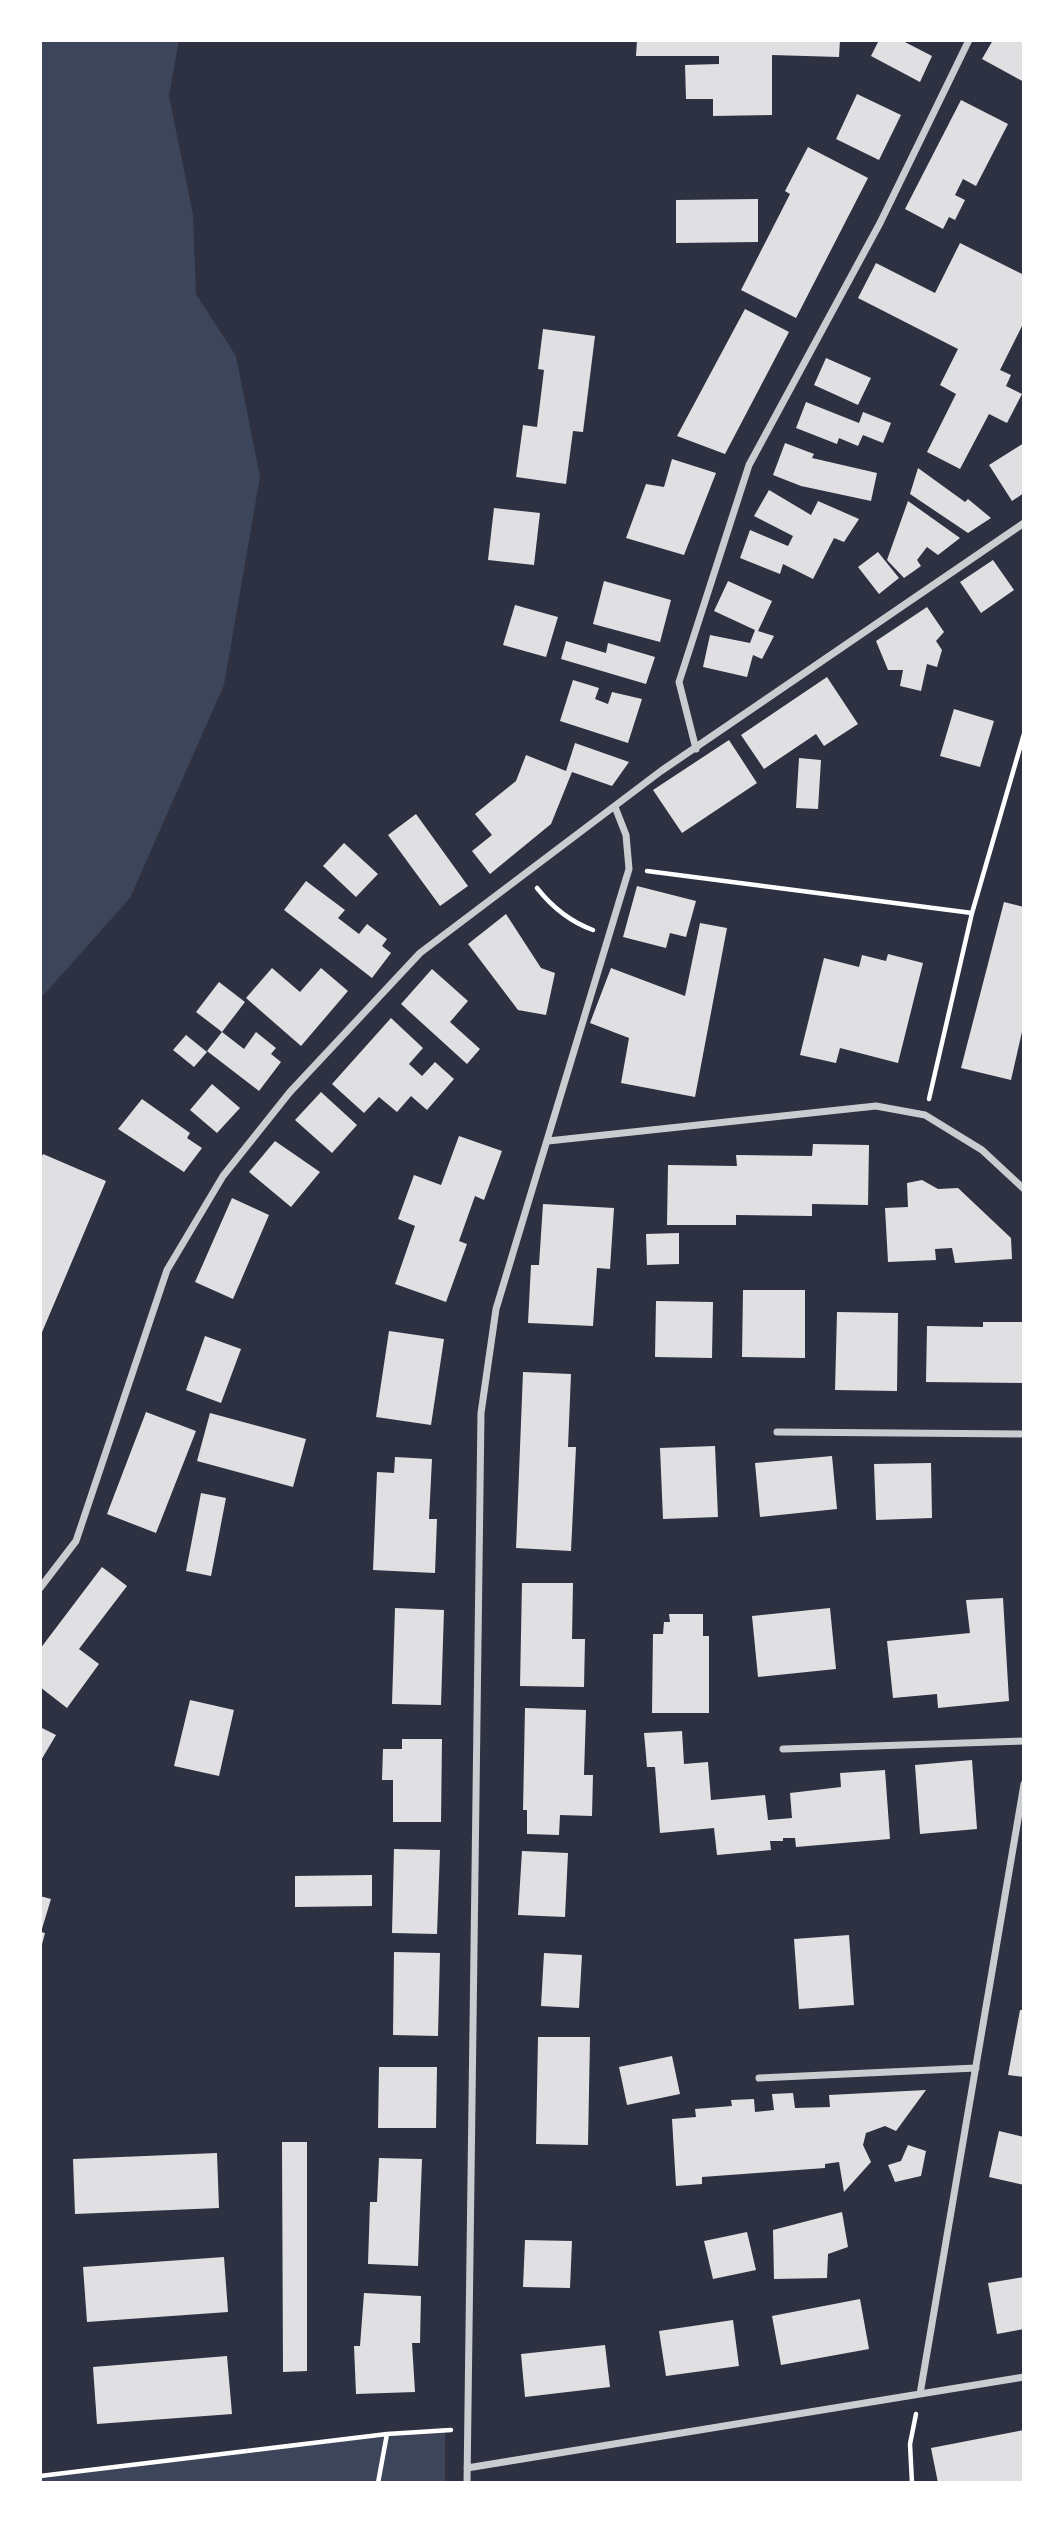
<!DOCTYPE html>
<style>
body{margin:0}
#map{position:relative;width:1064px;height:2523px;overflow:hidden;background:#2d3142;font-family:"DM Sans",sans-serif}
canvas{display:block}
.frame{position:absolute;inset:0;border:42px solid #fff;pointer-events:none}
</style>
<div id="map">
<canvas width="1064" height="2523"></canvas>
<div class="frame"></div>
</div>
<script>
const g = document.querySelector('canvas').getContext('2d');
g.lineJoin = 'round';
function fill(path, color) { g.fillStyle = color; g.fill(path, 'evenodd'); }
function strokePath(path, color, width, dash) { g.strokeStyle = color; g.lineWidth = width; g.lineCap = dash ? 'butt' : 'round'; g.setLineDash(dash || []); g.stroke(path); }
const green = new Path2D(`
 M40,40H179L169,96L193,215L196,294L236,356L260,477L224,685L130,898L40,999Z
 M445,2427V2483H40V2476Z`);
const building = new Path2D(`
 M637,40H840L839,57L772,55V115L713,116V99H686L685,65L719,64V56H636Z
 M879,40H901L932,56L920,82L871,56Z
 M993,40H1024V82L982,59Z
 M857,94L901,115L879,160L836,139Z
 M961,100L1008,124L976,186L963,179L955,195L965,200L955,220L949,217L943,229L905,209Z
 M808,147L868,178L796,318L741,290L790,194L785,191Z
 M758,199V242L676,243V200Z
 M960,243L1024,275V322L1000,370L1011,375L1006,386L1022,394L1007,423L989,414L960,469L927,452L956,394L940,385L958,349L858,298L876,263L935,293Z
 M745,309L789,332L725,454L677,436Z
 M543,329L595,336L583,432L573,431L566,484L516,477L523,425L537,427L544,370L538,369Z
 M826,358L871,378L858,405L814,385Z
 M806,402L859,423L863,412L891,423L883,443L863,435L858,446L839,438L837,444L796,428Z
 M785,443L814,454L812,458L877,473L871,501L801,486L773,475Z
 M1024,443V493L1012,501L989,465Z
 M672,459L716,473L684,555L626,538L646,484L664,487Z
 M918,468L965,502L968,499L991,518L968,533L910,494Z
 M769,490L811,515L818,501L859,519L844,542L834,538L813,579L783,564L780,574L740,558L750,530L788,546L793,536L754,516Z
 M908,501L960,538L938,555L927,547L917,560L921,566L904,578L887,560Z
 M494,508L540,513L534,565L488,560Z
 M878,552L899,578L879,594L858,567Z
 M993,560L1014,590L981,613L960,582Z
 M604,581L671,600L660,642L593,624Z
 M728,581L772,601L758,631L774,636L762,659L753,655L747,677L703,667L710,635L750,643L755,630L714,611Z
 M515,605L558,617L546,657L503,645Z
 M927,607L944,632L936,641L942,650L937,667L927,664L921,691L900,686L903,670H888L876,641Z
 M566,641L606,653L608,643L655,657L646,684L561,659Z
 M827,677L858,724L824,746L816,734L764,769L741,735Z
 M573,680L599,688L595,699L608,704L612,692L642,699L628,743L560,721Z
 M954,709L994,721L980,767L940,756Z
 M729,740L757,783L682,833L653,790Z
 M575,743L629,762L612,786L572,772L551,824L490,874L472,851L492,835L475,814L516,781L526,755L566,771Z
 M799,758L821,760L818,809L796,808Z
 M416,814L468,886L440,906L388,835Z
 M344,843L378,874L356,897L323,866Z
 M306,881L345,910L338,918L359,934L367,924L387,939L382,946L391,953L372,978L284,910Z
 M637,886L696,901L686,937L670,933L666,948L623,937Z
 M1004,902L1024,907V1023L1011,1080L961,1068Z
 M506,914L541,968L555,973L546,1015L518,1010L468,944Z
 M700,923L727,928L695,1097L621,1083L629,1038L590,1023L611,968L685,996Z
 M888,954L923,963L898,1063L840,1048L836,1063L800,1055L824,958L859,967L862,955L886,961Z
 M272,968L300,992L321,968L348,991L301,1046L246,998Z
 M432,969L468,1001L450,1022L480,1049L467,1064L401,1004Z
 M219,982L245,1002L222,1032L244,1049L256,1032L276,1048L271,1054L281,1062L259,1091L207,1051L222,1032L196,1012Z
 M391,1018L423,1048L409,1064L422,1076L435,1062L454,1079L427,1110L411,1096L397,1112L379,1097L364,1113L332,1084Z
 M186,1035L207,1052L194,1067L173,1050Z
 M212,1084L240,1108L217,1133L190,1110Z
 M321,1092L357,1125L332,1153L295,1120Z
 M142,1099L190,1133L187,1138L202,1148L184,1172L118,1129Z
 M459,1136L502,1151L484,1200L475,1196L459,1241L467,1244L446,1302L395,1284L415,1226L398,1219L414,1175L441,1185Z
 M275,1141L320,1172L291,1207L249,1172Z
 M813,1144L869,1145L868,1205L812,1204V1216L736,1215V1225H667L668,1165L737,1166L736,1155L812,1156Z
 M43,1154L106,1181L40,1337V1160Z
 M922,1180L938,1189L958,1188L1011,1238L1012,1259L955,1263L952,1248L935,1249L936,1260L888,1262L885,1208L908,1207L907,1183Z
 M232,1198L269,1215L233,1299L195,1282Z
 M543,1204L614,1208L610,1269L597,1268L593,1326L528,1323L531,1265H539Z
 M679,1233V1264L647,1265L646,1234Z
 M743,1290H805V1358L742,1357Z
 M656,1301L713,1302L712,1358L655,1357Z
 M837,1312L898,1313L897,1391L835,1390Z
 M983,1322H1024V1383L926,1382L927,1326L983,1327Z
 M389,1331L444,1339L431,1425L376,1417Z
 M205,1336L241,1349L221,1403L186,1390Z
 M523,1372L571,1374L568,1447H576L571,1551L516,1548Z
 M146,1412L196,1431L156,1533L107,1514Z
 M210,1413L306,1439L293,1487L197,1461Z
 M715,1446L718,1517L663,1519L660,1448Z
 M832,1456L837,1509L760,1517L755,1463Z
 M395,1457L432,1459L429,1519H437L435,1573L373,1570L377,1472L394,1473Z
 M931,1463L932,1518L876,1520L874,1464Z
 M201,1493L226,1498L211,1576L186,1571Z
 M102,1567L127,1586L79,1649L99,1664L67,1708L40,1687V1649Z
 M522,1583H573L572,1639H585L584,1687L520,1686Z
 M1003,1598L1009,1701L938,1708L937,1694L893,1698L887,1641L970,1633L966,1600Z
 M395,1608L444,1610L441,1705L392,1704Z
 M830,1608L836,1669L758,1677L752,1616Z
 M669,1614H703V1636H709V1713H652L653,1634H663L664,1622H670Z
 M190,1700L234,1710L219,1776L174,1766Z
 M525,1708L586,1710L584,1775H593L592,1816L560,1815L559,1835L527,1834V1810H523Z
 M40,1727L56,1735L40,1762Z
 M682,1731L684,1764L708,1762L711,1800L765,1795L768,1820L792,1818L790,1793L841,1787L840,1773L885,1770L890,1839L796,1847L795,1838H783V1841H770L771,1850L717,1855L714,1828L660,1833L655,1767H647L644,1733Z
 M402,1739H442L441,1822H393V1780H382L383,1749H402Z
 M972,1760L977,1829L920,1834L915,1765Z
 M394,1849L440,1850L437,1934L392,1933Z
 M522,1851L568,1853L565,1917L518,1915Z
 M372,1875V1906L295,1907V1876Z
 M40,1896L51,1899L41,1932L45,1933L41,1948Z
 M849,1935L854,2005L799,2009L794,1939Z
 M394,1952L440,1953L438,2036L393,2035Z
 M544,1953L582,1955L579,2008L541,2006Z
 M1020,2010H1024V2077L1008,2075Z
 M538,2037H590L588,2145L536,2144Z
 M672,2056L680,2094L627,2105L619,2067Z
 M379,2067H437L436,2128H378Z
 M926,2090L896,2131L885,2126L866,2133L863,2145L871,2162L844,2192L839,2162L825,2164V2168L702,2177V2184L676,2186L672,2119L696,2117L695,2109L732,2106L731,2100L754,2099L755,2112L774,2110L772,2094L793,2093L795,2108L830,2107L829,2095Z
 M999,2131L1024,2137V2185L989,2177Z
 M282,2142H307V2371L283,2372Z
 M908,2145L926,2151L921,2176L895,2182L888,2165L901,2161Z
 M217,2153L219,2208L75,2214L73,2159Z
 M379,2158L422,2159L418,2266L368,2264L370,2202H377Z
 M842,2212L848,2247L828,2254L827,2278L774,2279L773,2230Z
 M747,2232L756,2270L713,2279L704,2241Z
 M525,2240L572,2241L570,2288L523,2287Z
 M224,2257L228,2312L87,2322L83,2267Z
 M1024,2277V2329L997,2334L988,2283Z
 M364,2293L421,2296L420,2343H412L415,2392L356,2394L354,2346H360Z
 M860,2299L869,2349L781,2365L772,2316Z
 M733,2320L739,2366L666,2376L659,2331Z
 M605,2345L610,2387L525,2397L521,2354Z
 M227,2356L232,2414L97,2424L93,2367Z
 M1024,2430V2483H938L931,2448Z`);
const path = new Path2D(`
 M647,871L972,913
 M537,888C552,907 571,922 593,930
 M929,1099L972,913L1024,734
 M40,2476L387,2434L451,2430
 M378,2483L387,2434
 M912,2483L910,2444L916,2414`);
const minor = new Path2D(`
 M696,749L679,682L749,465L880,223L969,40
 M548,1141L876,1106L925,1115L982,1150L1024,1189
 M777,1432L1024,1434
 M40,1588L76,1541L167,1270L223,1176L290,1092L420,953L661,771L1024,523
 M783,1749L1024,1741
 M759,2078L976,2068
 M920,2394L1024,1784
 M467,2468L1024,2377
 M467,2483L481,1413L496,1309L629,869L626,835L615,807`);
fill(green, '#3c4559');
fill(building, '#e0e0e3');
strokePath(path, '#fff', 4.5);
strokePath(minor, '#caccd0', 7);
</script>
